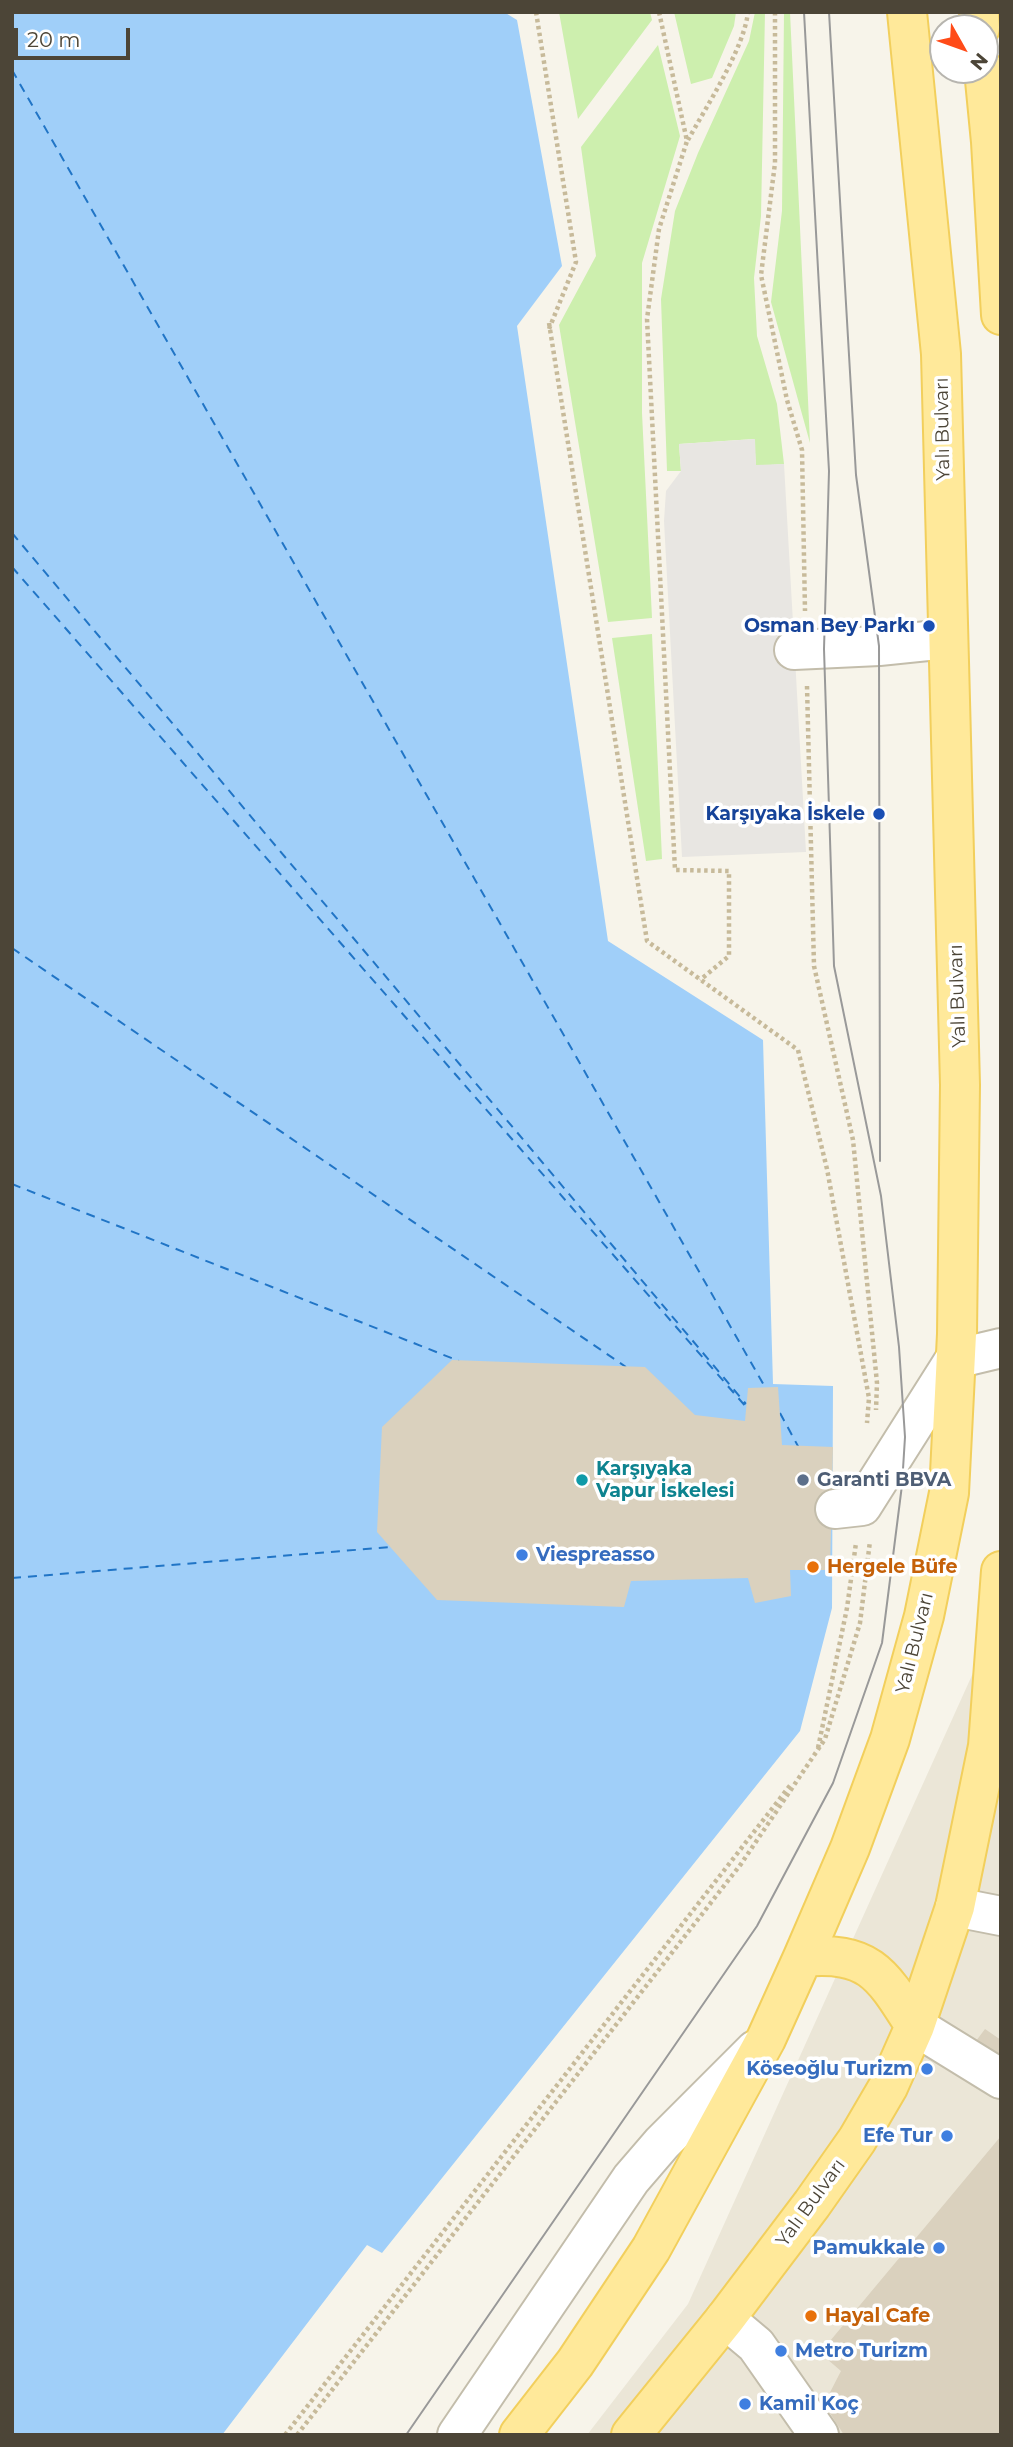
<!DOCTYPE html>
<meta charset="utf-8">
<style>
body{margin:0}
#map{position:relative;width:1013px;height:2447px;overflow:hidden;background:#f7f4ea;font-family:Montserrat,sans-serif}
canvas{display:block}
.frame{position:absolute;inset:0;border:14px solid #4c4537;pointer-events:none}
.north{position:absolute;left:929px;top:14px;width:70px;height:70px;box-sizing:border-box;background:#fff;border:2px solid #b7b5af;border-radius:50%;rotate:130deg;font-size:19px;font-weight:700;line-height:28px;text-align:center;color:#4c4537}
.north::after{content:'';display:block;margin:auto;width:24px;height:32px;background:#ff4b18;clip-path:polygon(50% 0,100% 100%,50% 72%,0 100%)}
.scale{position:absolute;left:14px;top:28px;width:116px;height:32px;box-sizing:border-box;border:4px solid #4c4537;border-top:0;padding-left:9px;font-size:21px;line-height:24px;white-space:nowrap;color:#4c4537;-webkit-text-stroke:5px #fff;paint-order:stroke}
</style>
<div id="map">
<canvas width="1013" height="2447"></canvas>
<div class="frame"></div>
<div class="north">N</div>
<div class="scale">20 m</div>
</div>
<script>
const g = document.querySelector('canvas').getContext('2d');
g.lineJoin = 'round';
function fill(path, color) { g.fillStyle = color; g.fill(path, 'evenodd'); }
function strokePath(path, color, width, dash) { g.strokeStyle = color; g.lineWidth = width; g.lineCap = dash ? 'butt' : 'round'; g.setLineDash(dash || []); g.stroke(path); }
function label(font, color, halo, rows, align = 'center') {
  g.font = font + ' Montserrat,sans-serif'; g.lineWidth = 7; g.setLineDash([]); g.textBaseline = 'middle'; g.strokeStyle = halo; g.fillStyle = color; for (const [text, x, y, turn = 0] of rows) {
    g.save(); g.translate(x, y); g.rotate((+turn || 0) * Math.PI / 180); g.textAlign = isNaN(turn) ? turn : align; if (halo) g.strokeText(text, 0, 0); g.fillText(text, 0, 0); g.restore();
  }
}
const residential = new Path2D(`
 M987,1642L1001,1657V2435H587L688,2304Z`);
const green = new Path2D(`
 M559,12H650L652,20L578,119Z
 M674,12H736L734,26L712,78L691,84Z
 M755,12H765L761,216L754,278L757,336L777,404L784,464L756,466L754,439L679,444L681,471H667L661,299L675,211L698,153L749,41Z
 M784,12H790L810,443L771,302L782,211Z
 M658,45L680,136L642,263V413L652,618L608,622L559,325L596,256L581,147Z
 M652,634L662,859L646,861L612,638Z`);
const parking = new Path2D(`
 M755,439L756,465L784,464L806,852L682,857L664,521L666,491L681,471L679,444Z`);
const water = new Path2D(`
 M12,12H504L517,20L562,266L517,326L608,941L763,1040L773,1384L833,1386L832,1608L800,1731L382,2253L367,2245L222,2435H12Z`);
const ferry = new Path2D(`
 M12,70L765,1387
 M12,533L746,1404
 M12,567L747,1408
 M12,948L626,1367
 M12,1184L459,1361
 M780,1413L799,1448
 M12,1578L391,1547`);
const building = new Path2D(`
 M452,1360L645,1367L695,1415L745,1421L748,1388L778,1387L782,1445L833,1447L830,1570H790L791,1596L755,1603L748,1578L631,1581L624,1607L437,1600L377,1532L382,1427Z
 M985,2029L1001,2040V2058L976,2041Z
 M1001,2136V2435H844L824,2404L841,2371L820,2353Z`);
const path = new Path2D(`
 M536,12L576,262L549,329
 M659,12L687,141L659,229L647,319L675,870L729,871V956L700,980
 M775,12V163L761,275L787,400L802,450L805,611
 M688,140C706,107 744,49 748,12
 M549,323L647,941L798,1050L827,1169L869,1398L867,1423
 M807,686L814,966L853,1140L877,1383L876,1410
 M818,1748L847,1608L856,1543
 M285,2435L792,1783
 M297,2435L741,1864L825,1739L860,1623L870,1541`);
const minor = new Path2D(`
 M794,650L879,646L947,639
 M835,1509L862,1506L955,1359L1001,1348
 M955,1907L1001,1916
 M915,2026L1001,2079
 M725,2319L756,2345L819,2435
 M457,2435L631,2179L662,2143L755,2050`);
const major = new Path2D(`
 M979,12L980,28
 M984,70L991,142L1001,315
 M803,1957C870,1951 882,1974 915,2026
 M519,2435L575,2363L651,2249L766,2039L803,1957L850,1848L890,1739L924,1616L949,1493L957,1334L960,1085L941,354L907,12
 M631,2435L725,2319L812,2204L857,2140L888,2087L915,2026L955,1907L988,1746L1001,1571`);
const tram = new Path2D(`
 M829,12L856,475L879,646L880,1161
 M406,2435L757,1926L833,1783L882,1643L902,1485L905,1437L899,1347L881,1196L834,966L824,649L829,471L804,12`);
const markers = [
 [929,626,7,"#1a4fb4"],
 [879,814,7,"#1a4fb4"],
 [582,1480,7,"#0f9aa8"],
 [803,1480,7,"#5c6f8a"],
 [522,1555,7,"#3f7fe0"],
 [813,1567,7,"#e8710a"],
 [927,2069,7,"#3f7fe0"],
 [947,2136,7,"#3f7fe0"],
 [939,2248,7,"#3f7fe0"],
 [811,2316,7,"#e8710a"],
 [781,2351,7,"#3f7fe0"],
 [745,2404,7,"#3f7fe0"]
];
const streetNames = [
 ["Yalı Bulvarı",943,429,-91],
 ["Yalı Bulvarı",958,996,-92],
 ["Yalı Bulvarı",915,1643,-76],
 ["Yalı Bulvarı",811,2203,-54]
];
const transitNames = [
 ["Osman Bey Parkı",915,626],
 ["Karşıyaka İskele",865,814]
];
const cultureNames = [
 ["Karşıyaka",596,1469],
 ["Vapur İskelesi",596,1491]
];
const serviceNames = [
 ["Garanti BBVA",817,1480]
];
const shopNames = [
 ["Viespreasso",536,1555],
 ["Köseoğlu Turizm",913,2069,"right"],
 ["Efe Tur",933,2136,"right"],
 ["Pamukkale",925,2248,"right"],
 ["Metro Turizm",795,2351],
 ["Kamil Koç",759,2404]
];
const foodNames = [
 ["Hergele Büfe",827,1567],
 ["Hayal Cafe",825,2316]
];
fill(residential, '#ebe6d7');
fill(green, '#cdefae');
fill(parking, '#e8e6e2');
fill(water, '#a0cff9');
strokePath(ferry, '#2175c6', 2, [9, 7]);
fill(building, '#dad1be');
strokePath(minor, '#c3bdab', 42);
strokePath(major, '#f2cf5c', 42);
strokePath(path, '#c7ba9a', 4.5, [3.5, 3.5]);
strokePath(minor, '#fff', 38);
strokePath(major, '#ffe99a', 38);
strokePath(tram, '#999', 2);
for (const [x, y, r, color] of markers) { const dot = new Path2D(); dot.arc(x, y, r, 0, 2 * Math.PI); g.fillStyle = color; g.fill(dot); strokePath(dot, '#fff', 2.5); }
label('19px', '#4c4537', '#fff', streetNames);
label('bold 19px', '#164399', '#fff', transitNames, 'right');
label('bold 19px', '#0d838f', '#fff', cultureNames, 'left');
label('bold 19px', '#4e5e75', '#fff', serviceNames, 'left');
label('bold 19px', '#366cbe', '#fff', shopNames, 'left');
label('bold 19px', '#c56008', '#fff', foodNames, 'left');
</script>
